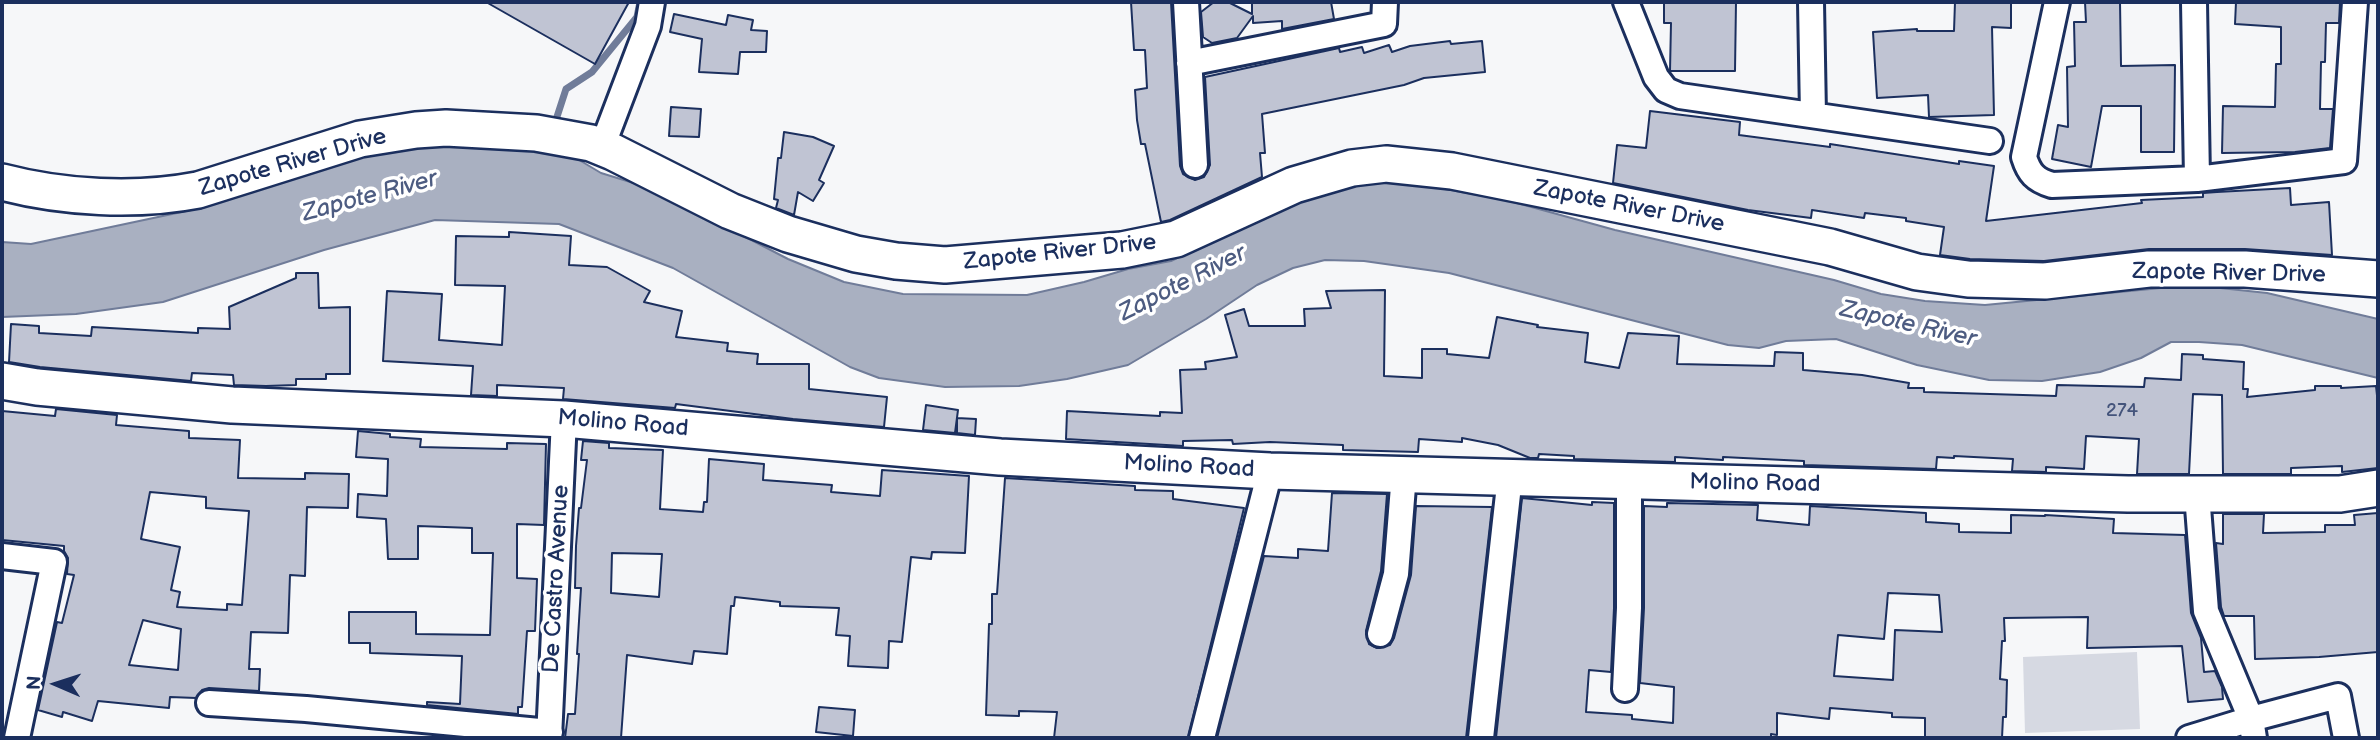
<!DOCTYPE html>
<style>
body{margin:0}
#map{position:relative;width:2380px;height:740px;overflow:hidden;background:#f6f7f9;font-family:"Balsamiq Sans",sans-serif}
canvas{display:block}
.frame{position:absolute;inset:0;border:4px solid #1b2f5e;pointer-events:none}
.north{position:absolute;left:21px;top:649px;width:70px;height:70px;-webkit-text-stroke:5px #fff;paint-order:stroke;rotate:273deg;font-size:19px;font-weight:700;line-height:28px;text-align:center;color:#1b2f5e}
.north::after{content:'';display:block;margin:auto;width:24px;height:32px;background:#1b2f5e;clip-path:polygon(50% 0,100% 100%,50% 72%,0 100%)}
</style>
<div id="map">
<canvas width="2380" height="740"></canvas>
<div class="frame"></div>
<div class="north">N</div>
</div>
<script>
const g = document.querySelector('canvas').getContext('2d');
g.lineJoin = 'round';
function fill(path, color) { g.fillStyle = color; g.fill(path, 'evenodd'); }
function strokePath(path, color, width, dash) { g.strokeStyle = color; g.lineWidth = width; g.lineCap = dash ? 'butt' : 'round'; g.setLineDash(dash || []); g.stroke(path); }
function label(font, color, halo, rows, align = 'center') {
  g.font = font + ' "Balsamiq Sans",sans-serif'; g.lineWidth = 7; g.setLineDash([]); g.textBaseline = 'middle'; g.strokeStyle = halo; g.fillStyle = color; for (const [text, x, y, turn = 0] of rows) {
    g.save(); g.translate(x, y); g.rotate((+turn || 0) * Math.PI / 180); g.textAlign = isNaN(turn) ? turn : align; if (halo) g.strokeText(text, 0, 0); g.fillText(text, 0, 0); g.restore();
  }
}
const green = new Path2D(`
 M2137,652L2140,729L2025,733L2023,657Z`);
const water = new Path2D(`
 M446,140L549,142L601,173L653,189L788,259L844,282L903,294L1027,295L1084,282L1128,269L1171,261L1214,240L1244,221L1343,185L1378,182L1428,186L1506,200L1615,230L1834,280L1881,294L1925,301L1985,305L2192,285L2267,293L2378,319V378L2242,345L2199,342H2171L2141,358L2100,372L2042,381L1989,380L1917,365L1836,339L1786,341L1759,348L1728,345L1449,273L1364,261L1325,260L1293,268L1257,285L1206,319L1128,365L1067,379L1019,386L945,387L879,378L850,367L673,268L559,224L435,220L324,250L163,302L76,314L2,317V242L31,244L191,210L262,184L363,155Z`);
const stream = new Path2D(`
 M554,126L566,89L592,72L637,17L640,2`);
const building = new Path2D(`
 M486,2H629L595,64Z
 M1131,2H1171L1180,166L1183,174L1195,180L1204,177L1210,165L1205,77L1339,48L1340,52L1362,47L1364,53L1389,45L1392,52L1410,46L1450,41L1451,44L1482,41L1485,72L1424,78L1404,85L1262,114L1265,153H1260L1262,177L1170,220L1161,222L1145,144H1141L1137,120L1135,90L1147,88L1145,50H1134Z
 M1214,2H1228L1252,14V2H1331L1334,19L1282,29V21L1253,23V16L1237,38L1212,43L1203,37L1201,12Z
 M1664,2H1736L1735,71H1670L1671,23H1664Z
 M1955,2H2011V28L1992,27L1994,115L1929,117L1928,95L1877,98L1873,32L1917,29V31H1954Z
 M2085,2H2120L2121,66L2175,65L2174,152H2141V106H2102L2091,167L2052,159L2058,125L2068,127L2067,67L2075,66L2074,22H2086Z
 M2236,2H2340L2339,23H2326L2325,62H2321L2320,109H2333L2330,148L2295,152L2222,153L2223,106L2275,107L2276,64H2281V27L2235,24Z
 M674,14L726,25L728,15L753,20L751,30L767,31L766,52H740L738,74L699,72L702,39L670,32Z
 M671,107L701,109L699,137L669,136Z
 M1650,111L1740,122L1739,135L1830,147V144L1959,164V161L1994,166L1986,221L2142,203L2141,200L2203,197V193L2217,192L2290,188L2291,205L2329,202L2332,255L2245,249H2149L2044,261L1970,259L1940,255L1944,227L1906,221V218L1865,213L1864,218L1812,210L1811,218L1748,210L1613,183L1617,145L1646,148Z
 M784,132L813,137L834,146L819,180L824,183L813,201L798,192L794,215L776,208L778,200L774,199L778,158H781Z
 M509,232L571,236L569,265L607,267L650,291L644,302L682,311L676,337L728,343L727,351L758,354L757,364H809V389L887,397L884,427L793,419L676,404L675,408L563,399L564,388L497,385V396L471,395L473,366L383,361L387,291L442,294L439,340L502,345L505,286L455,285L456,236L509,237Z
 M296,273H318L319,308L350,307V374H326V379H296V385L266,386L234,385L233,375L192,373L191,381L40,367L9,362L11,324L39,326V333L91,336L92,327L198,333V328L230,329L229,307L296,278Z
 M1385,290L1384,376L1422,378V349H1447V354L1489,358L1497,317L1538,325L1537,327L1588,333L1585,362L1619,368L1628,333L1679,336L1677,364L1774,366L1775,352L1803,353V370L1862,375L1909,383L1908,388H1924V392L2056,396L2057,385L2144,387L2145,378L2181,380L2182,354L2203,355V359L2244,362L2243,389H2248L2247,397L2315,390V386H2341V388L2376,386L2378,405V468L2342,472V466L2291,468V474H2223L2222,395L2193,394L2189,474H2137L2139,439L2086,436L2084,469L2046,467V472L2012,471L2013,459L1954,456V458L1937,457L1936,469L1804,465V461L1723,457V460L1675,457V462L1574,459V456L1539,454L1538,458H1530L1498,445L1462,438V442L1419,439L1418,452L1343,450V445L1270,442L1233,444L1232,440L1183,441V446L1066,439L1067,411L1160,416V412L1182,413L1180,370L1206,369L1205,362L1237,357L1225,315L1244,309L1249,326H1305L1304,309L1331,308L1326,291Z
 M926,405L958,410L955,433L923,430Z
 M56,409L117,415L116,425L189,431V438L240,440L238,478L305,479V473L349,474L348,508L307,507L305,576L290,575L288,633L251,632L249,669H260L259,691L209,688L202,690L196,698L170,697L169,708L98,701L92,721L63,712L62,717L38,710L57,622L62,623L74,575L67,574L68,558L64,551V546L2,540V411L55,416ZM150,492L206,497V508L249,511L242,605L227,604V610L177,607L180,592L171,590L180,547L141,539ZM143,620L181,629L178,670L129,665Z
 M957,418L976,419L975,435L957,433Z
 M358,431L390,434V437L421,439L420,447L507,449V443L546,444L544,525L517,524V578L537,579L535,631H527L522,707H518V714L427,705V702L460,704L462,656L370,653V643H349V612H416V634L490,635L493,553H472V528L418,526V559H388L386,519L357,517L358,494L387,496L388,459L356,457Z
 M583,441L609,443V448L663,450L660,509L703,512L704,502H707L709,459L764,464L763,480L832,485L831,492L880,496L882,470L969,476L965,553L932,552L931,559L911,557L902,642L889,641L888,668L848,666L850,636L836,635L839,608L780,606V602L735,597L734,606H731L727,654L694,651L692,664L627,655L621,738H565L568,714H575L579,654H577L581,588H575L576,546L579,508H581L587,460H581ZM612,553L662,554L659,597L611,593Z
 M1005,478L1135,486V490L1173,491V499L1244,508L1188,738H1054L1057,712L1019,711V716L986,715L989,624H992V594H997Z
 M1332,493L1387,494L1381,571L1366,631L1369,644L1377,648L1390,645L1394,638L1411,575L1416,506L1492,507L1466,738H1217L1264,556L1298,558V549L1328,551Z
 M1522,498L1592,505V502L1614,503V608L1611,672L1589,670L1586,712L1632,715V719L1673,723L1674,687L1640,683L1644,608V506L1667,507V503L1758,505L1757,520L1809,525L1810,506L1926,513V522L1959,524V532L2011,533V515L2045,516V515L2114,519L2113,533L2185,535L2191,613L2201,638L2204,672L2215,671L2222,687L2223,699L2188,702L2182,646L2087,648L2088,617L2004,618L2005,641H2002L2000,679L2007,680L2006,717H2003L2002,738H1925V718L1892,717V713L1830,708L1829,719L1777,713V735L1771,734V738H1496ZM1888,593L1939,595L1942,632L1895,630L1893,680L1834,676L1838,635L1884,639Z
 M2378,513V652L2319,657L2255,659L2254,616H2224L2221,607L2216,543L2223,544V514H2264L2263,533L2325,532V525H2355L2354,515Z
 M819,707L855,710L853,736L816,732Z`);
const minor = new Path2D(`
 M1186,2L1195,165
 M1626,2L1656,77L1666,90L1680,96L1990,141
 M1811,2L1813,115
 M2057,2L2024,157C2029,173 2035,180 2052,185L2197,179L2344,161L2355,2
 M2194,2L2197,179
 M1189,63L1384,24L1385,2
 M602,147L648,26L652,2
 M2197,494L2206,611L2251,719L2254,738
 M2,556L54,562L17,738
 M1380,634L1396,574L1404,474
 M1625,689L1629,608V481
 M209,703L306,709L550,732
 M549,738L564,419
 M1202,738L1270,471
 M1481,738L1510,476
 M2189,738L2251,719L2338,696L2346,738`);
const secondary = new Path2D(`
 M2,182C63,198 136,202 198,190L360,139L416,130L446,128L536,133L591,143L613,152L730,211L788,234L856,254L896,261L945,265L1122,250L1176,239L1294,185L1352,168L1386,164L1452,171L1830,247L1917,272L1968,279L2045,281L2149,269H2245L2378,279
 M2,381L37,387L232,405L564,419L1000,457L1270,471L2128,494H2340L2378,488`);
const numberNames = [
 ["274",2122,411]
];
const streetNames = [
 ["Zapote River Drive",293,163,-16],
 ["Zapote River Drive",1629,207,11],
 ["Zapote River Drive",1060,253,-6],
 ["Zapote River Drive",2229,274,1],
 ["Molino Road",623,424,5],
 ["Molino Road",1189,467,3],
 ["Molino Road",1755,484,1],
 ["De Castro Avenue",557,579,-87]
];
const waterNames = [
 ["Zapote River",370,197,-15],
 ["Zapote River",1183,284,-27],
 ["Zapote River",1908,325,13]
];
fill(green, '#d6d9e2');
fill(water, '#a9b0c1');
strokePath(water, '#707c99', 2);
strokePath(stream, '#707c99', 7);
fill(building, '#c0c4d3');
strokePath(building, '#1b2f5e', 2);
strokePath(minor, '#1b2f5e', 30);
strokePath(secondary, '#1b2f5e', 40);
strokePath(minor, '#fff', 24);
strokePath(secondary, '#fff', 35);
label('19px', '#44547b', null, numberNames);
label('23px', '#1b2f5e', '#fff', streetNames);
label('italic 24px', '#4d5c81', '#fff', waterNames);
</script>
